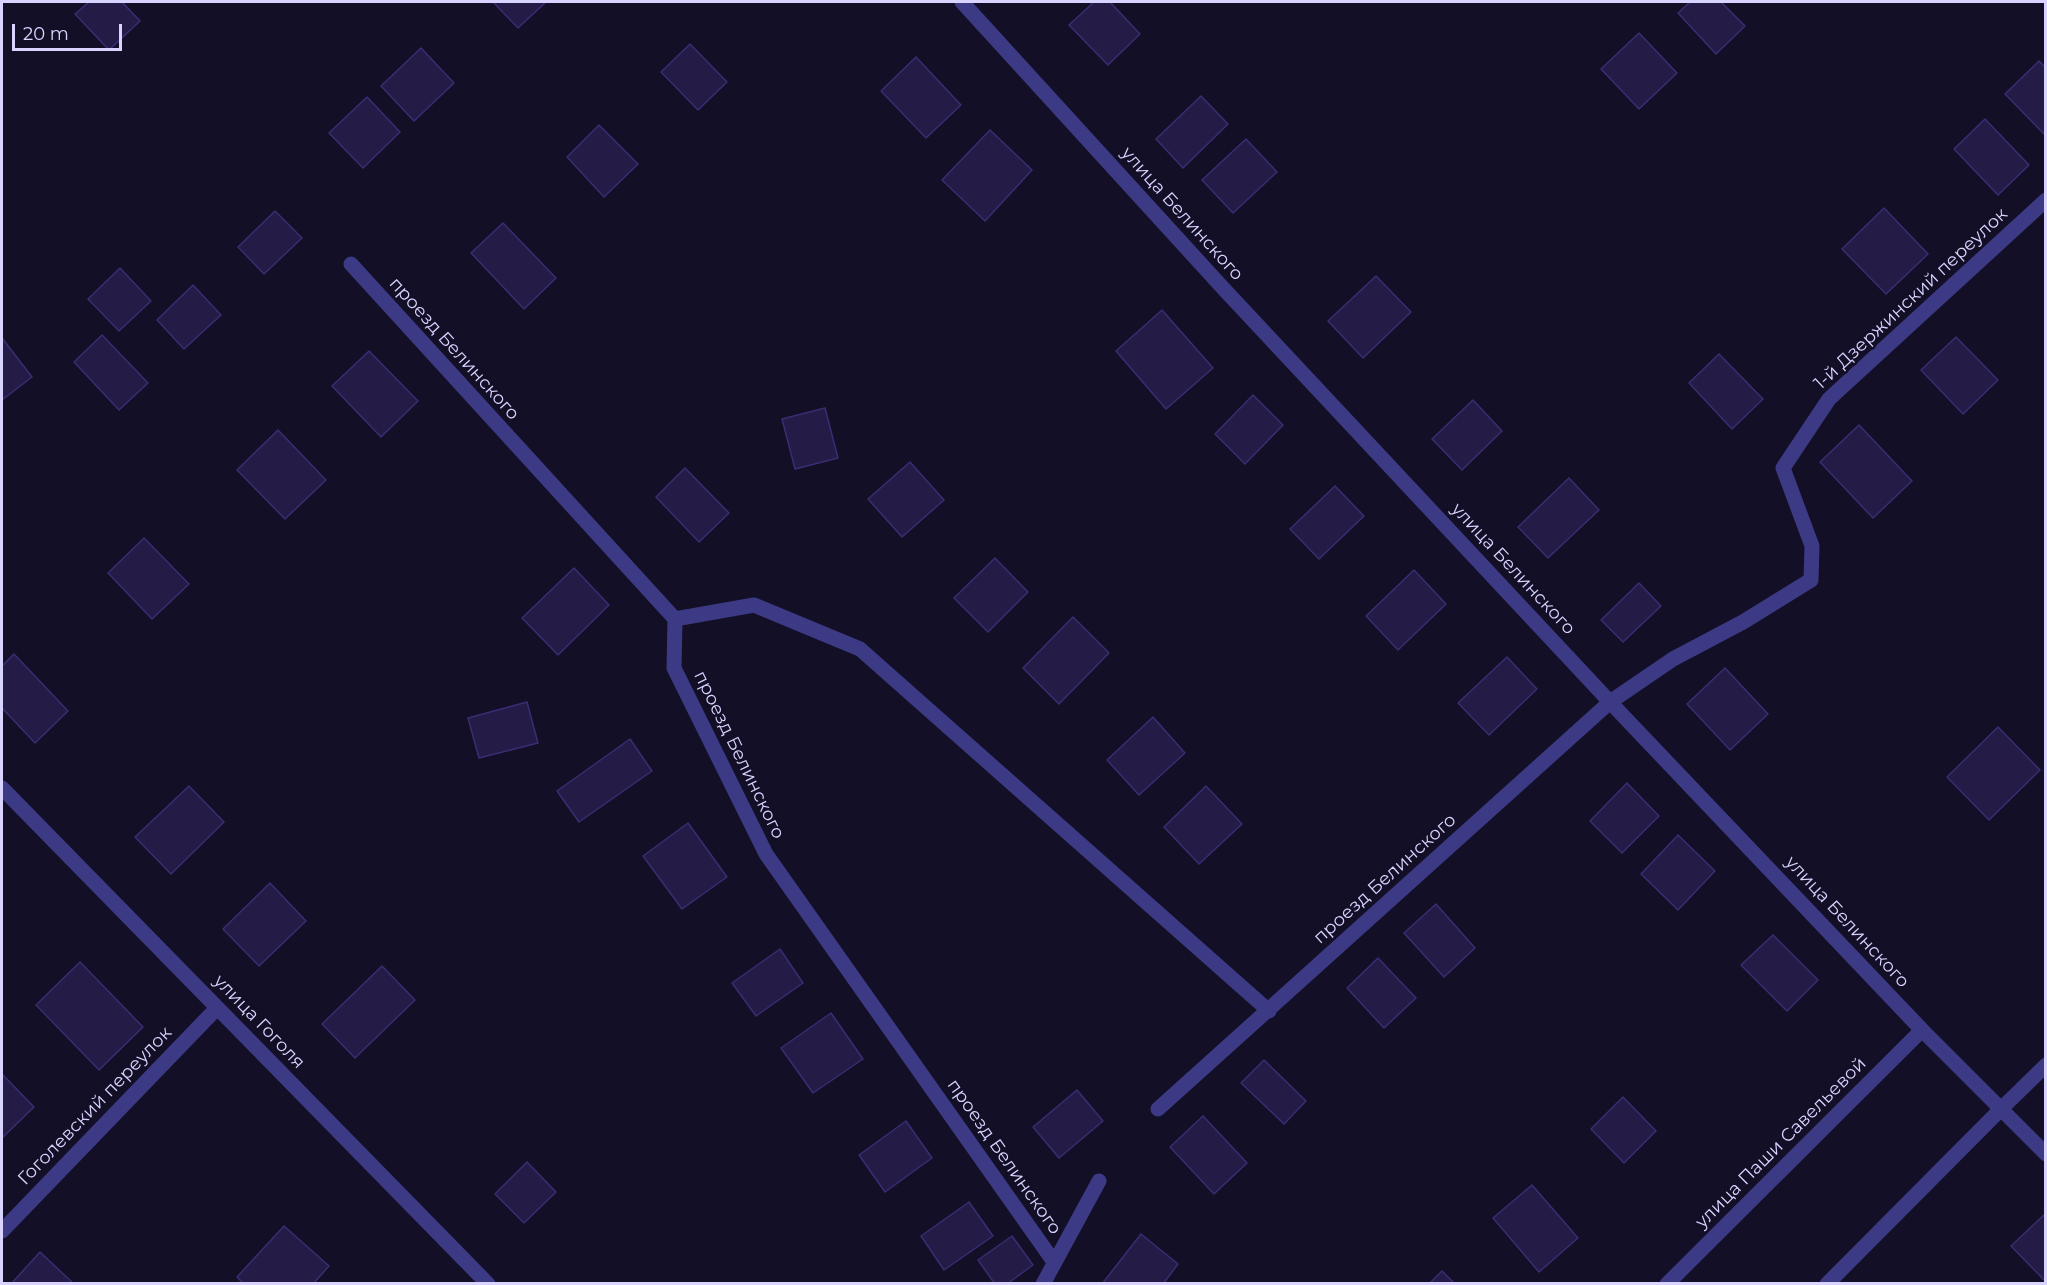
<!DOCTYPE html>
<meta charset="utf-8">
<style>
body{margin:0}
#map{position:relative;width:2047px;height:1285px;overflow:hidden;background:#130f26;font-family:Montserrat,sans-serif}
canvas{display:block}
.frame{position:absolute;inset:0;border:3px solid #d9d4ff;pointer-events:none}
.scale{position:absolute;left:12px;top:24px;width:110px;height:27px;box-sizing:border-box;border:3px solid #d9d4ff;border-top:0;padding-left:8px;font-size:18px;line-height:21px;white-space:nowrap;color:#d9d4ff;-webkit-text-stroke:4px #130f26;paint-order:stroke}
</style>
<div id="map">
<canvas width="2047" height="1285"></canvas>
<div class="frame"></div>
<div class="scale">20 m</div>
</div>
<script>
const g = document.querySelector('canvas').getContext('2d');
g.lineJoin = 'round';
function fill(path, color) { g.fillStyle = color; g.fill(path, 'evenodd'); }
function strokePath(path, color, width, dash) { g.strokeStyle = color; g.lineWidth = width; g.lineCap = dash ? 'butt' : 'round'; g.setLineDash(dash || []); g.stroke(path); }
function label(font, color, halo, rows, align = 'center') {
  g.font = font + ' Montserrat,sans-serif'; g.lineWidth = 5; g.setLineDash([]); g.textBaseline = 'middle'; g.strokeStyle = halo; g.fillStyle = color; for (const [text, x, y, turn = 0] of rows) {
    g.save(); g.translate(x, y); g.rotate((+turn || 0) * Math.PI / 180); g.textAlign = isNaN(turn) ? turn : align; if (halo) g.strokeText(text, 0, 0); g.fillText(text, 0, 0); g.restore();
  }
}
const building = new Path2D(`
 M89,2H122L140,21L109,50L75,14Z
 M493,2H546L518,28Z
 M1094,2H1110L1140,34L1108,65L1069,25Z
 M1690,2H1721L1745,26L1716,54L1678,13Z
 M1639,33L1677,73L1639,109L1601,69Z
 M690,44L727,82L698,110L661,72Z
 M421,48L454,83L414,121L381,86Z
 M916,57L961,105L926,138L881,91Z
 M2039,61L2046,68V136L2005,94Z
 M1201,96L1228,124L1183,168L1156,139Z
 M367,97L400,132L363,168L329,133Z
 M1985,119L2029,165L1998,195L1954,149Z
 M599,125L638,164L604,197L567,157Z
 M990,130L1032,170L985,221L942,180Z
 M1246,139L1277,172L1233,213L1202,180Z
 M1884,208L1928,254L1886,294L1842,249Z
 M275,211L302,238L264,274L238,247Z
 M503,223L556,278L524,309L471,253Z
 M120,268L151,301L119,331L88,299Z
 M1376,276L1411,312L1363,358L1328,321Z
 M193,285L221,315L184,349L157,320Z
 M1162,310L1213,368L1166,409L1116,351Z
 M102,335L148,383L119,410L74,362Z
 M1956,337L1998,380L1963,414L1921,370Z
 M2,338L32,377L2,400Z
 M369,351L418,401L381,437L332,386Z
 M1719,354L1763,399L1732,429L1689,383Z
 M1253,395L1283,425L1245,464L1215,434Z
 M1473,400L1502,431L1462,470L1432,439Z
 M825,408L838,458L795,469L782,419Z
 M1859,425L1912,481L1873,518L1820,462Z
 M278,430L326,480L285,519L237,470Z
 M910,462L944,500L902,537L868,499Z
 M685,468L729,513L699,542L656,497Z
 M1569,478L1599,510L1548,558L1518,527Z
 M1335,486L1364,516L1319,559L1290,529Z
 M144,538L189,584L152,619L108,573Z
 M995,558L1028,592L988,632L954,598Z
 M574,568L609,605L558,655L522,618Z
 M1414,570L1446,604L1398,650L1366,616Z
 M1639,583L1661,606L1623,642L1601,620Z
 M1073,617L1109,653L1059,704L1023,668Z
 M14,654L68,711L35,743L2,708V666Z
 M1507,657L1537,689L1489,735L1458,703Z
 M1725,668L1768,714L1730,750L1687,704Z
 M527,702L538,743L479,758L468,718Z
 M1153,717L1185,753L1139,795L1107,760Z
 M1998,727L2040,770L1989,820L1947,777Z
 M630,739L652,771L579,822L557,791Z
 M1627,783L1659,816L1622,853L1590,821Z
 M189,786L224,822L171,874L135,837Z
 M1206,786L1242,824L1199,864L1164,827Z
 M688,823L727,877L682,909L643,856Z
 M1678,835L1715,871L1678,910L1641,874Z
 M270,883L306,921L259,966L223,929Z
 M1436,904L1475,948L1444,977L1404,933Z
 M1773,935L1818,980L1787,1011L1741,965Z
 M780,949L803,983L756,1016L732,983Z
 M1378,958L1416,998L1384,1028L1347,988Z
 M80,962L143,1027L99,1070L36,1005Z
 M382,966L415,1000L355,1058L322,1024Z
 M831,1013L863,1059L813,1093L781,1048Z
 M1264,1060L1306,1101L1284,1124L1241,1083Z
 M2,1074L34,1107L2,1138Z
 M1077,1090L1103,1121L1059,1158L1033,1127Z
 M1623,1097L1656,1131L1624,1163L1591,1129Z
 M1203,1116L1247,1163L1214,1194L1170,1147Z
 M906,1121L932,1158L885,1192L859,1155Z
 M527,1162L556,1192L524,1223L495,1194Z
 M1532,1185L1578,1238L1539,1272L1493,1218Z
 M969,1202L993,1236L944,1270L921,1236Z
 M2046,1213V1282L2011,1246Z
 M284,1226L329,1266L313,1284H244L237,1277Z
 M1141,1234L1178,1264L1163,1284H1102Z
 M1012,1236L1033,1265L1007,1284H995L978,1260Z
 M40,1252L74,1284H11Z
 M1442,1271L1455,1284H1429Z`);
const service = new Path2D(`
 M962,2L1222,287L1610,702L1922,1030L2046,1154
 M2001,1109L2046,1065`);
const minor = new Path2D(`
 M351,264L675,619L674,668L766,854L1054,1262
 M675,619L754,605L860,649L1269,1011
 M2,788L488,1284
 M1158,1109L1610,702L1673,659L1743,622L1811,580L1812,546L1783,468L1829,399L2046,200
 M2,1231L217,1008
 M1043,1284L1099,1181
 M1667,1284L1922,1030
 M1827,1284L2001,1109`);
const streetNames = [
 ["улица Белинского",1182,214,48],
 ["1-й Дзержинский переулок",1911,299,-43],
 ["проезд Белинского",454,349,48],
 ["улица Белинского",1513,569,47],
 ["проезд Белинского",739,755,64],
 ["проезд Белинского",1385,879,-42],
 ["улица Белинского",1847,922,47],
 ["улица Гоголя",259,1022,46],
 ["Гоголевский переулок",95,1106,-46],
 ["улица Паши Савельевой",1781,1143,-45],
 ["проезд Белинского",1004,1157,55]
];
fill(building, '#241b47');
strokePath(building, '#3b2d73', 1.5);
strokePath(service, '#3d3a85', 15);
strokePath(minor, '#3d3a85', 15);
label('18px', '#d9d4ff', '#130f26', streetNames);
</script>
